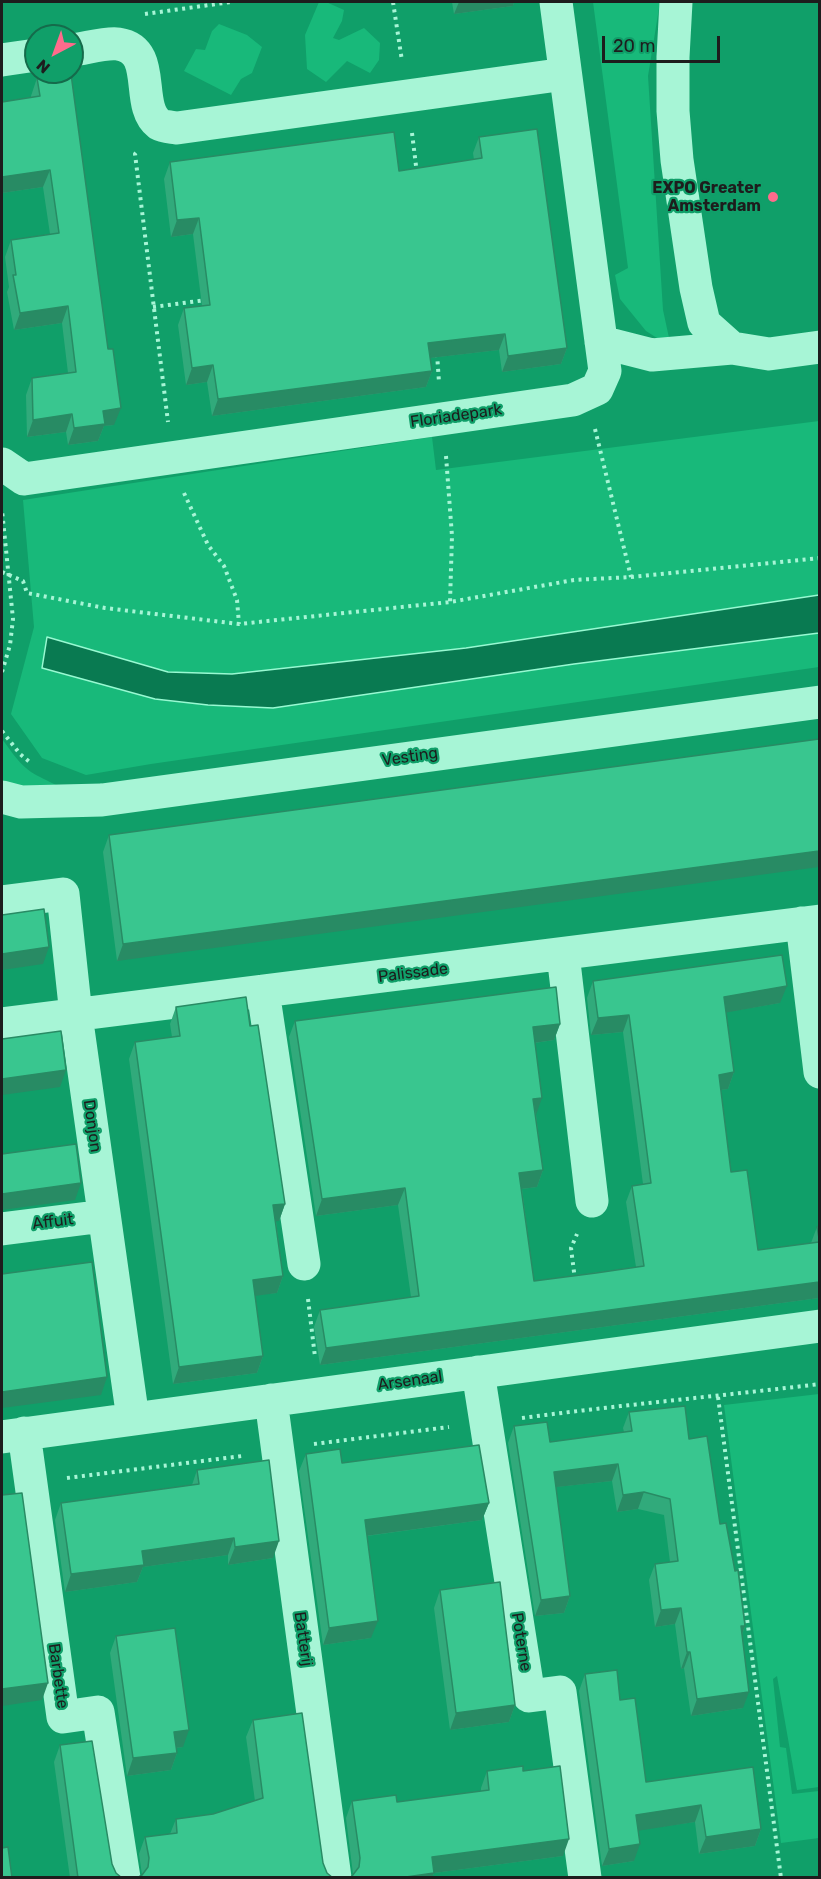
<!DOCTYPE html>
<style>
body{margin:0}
#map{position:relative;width:821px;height:1879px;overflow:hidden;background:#109f69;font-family:Rubik,sans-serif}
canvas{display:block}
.frame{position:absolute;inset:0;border:3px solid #1d1d1d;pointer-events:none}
.north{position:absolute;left:24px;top:24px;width:60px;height:60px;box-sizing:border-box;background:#109f69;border:2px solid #156b4b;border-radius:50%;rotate:221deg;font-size:16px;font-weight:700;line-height:24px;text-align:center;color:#1d1d1d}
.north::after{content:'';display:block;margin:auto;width:21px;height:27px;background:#ff6b8c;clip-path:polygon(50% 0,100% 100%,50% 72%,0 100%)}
.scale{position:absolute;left:602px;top:36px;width:118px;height:27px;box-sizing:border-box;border:3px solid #1d1d1d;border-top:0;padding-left:8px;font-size:18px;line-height:21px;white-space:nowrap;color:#1d1d1d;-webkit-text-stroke:4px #109f69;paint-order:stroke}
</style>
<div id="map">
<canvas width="821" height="1879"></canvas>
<div class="frame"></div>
<div class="north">N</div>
<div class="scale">20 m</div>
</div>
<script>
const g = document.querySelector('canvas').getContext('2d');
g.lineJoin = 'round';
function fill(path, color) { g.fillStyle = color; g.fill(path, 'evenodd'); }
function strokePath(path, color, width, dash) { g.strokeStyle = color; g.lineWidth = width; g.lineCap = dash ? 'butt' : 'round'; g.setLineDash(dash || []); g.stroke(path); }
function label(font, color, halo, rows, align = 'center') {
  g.font = font + ' Rubik,sans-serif'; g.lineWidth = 4.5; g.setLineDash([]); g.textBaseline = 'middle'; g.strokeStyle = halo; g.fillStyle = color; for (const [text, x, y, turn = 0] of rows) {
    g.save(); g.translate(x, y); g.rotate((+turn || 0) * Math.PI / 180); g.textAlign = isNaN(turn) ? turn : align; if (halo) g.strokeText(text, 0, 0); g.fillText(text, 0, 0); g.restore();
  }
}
const green = new Path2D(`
 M319,2H326L344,10L342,21L333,38L339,40L364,28L380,43L379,60L370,73L347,61L326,82L307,69L305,35Z
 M593,2H660L648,76L663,310L671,347L646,331L620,299L615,275L628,268Z
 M219,24L247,35L262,47L252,73L241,79L231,95L184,71L196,49L205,50L212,31Z
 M819,421V667L151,764L86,775L42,758L11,714L34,627L23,500L432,437L436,470Z
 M2,739C9,748 17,761 26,768C38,779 63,785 70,795L2,783Z
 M819,1394V1787L797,1790L777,1676L773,1679L780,1747L786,1748L792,1794L819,1791V1838L781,1843L724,1405Z`);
const water = new Path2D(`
 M819,595V633L574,664L273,708L208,705L155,699L42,668L47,637L168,672L232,674L466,648Z`);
const path = new Path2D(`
 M393,2L402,61
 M145,14L231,2
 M412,133L417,174
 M136,153L135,154L168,422
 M153,307L206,300
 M437,354L439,382
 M595,429L631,577
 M446,456L452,536L450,602
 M184,493L208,545L224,566L237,600L239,624
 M2,572L23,581L27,593L105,608L239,624L450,602L574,580L631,577L820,558
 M2,672L10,645L13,619L2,510
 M2,731L20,754L32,764
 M575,1280L571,1248L577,1234
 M308,1299L315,1357
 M718,1397L781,1878
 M522,1418C621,1405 720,1396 820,1384
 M314,1444L449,1427
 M67,1478L242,1456`);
const minor = new Path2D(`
 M676,2L673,57V111L677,160L696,288L704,323L732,348L769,354L820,347
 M72,50C84,49 106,42 118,44C159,50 134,105 159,124C164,127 172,127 177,128L565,74
 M2,60L36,55
 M601,342L652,355L732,348
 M2,464L24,479L573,400L597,389L605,371L556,2
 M2,797L21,802L102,800L820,702
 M2,902L63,894L76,1015L133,1419
 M802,923L820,1072
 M563,954L592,1201
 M263,991L304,1264
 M2,1024L820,921
 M2,1229L104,1216
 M478,1372L529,1696L560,1692L585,1878
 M271,1400L335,1878
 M24,1433L63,1717L98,1712L124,1878
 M2,1437L820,1326`);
const wall = new Path2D(`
 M452,2H514L513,6L454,14Z
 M37,78L114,425L104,426L98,441L68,445L66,432L27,437L26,395L32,378L68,373L62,323L14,330L7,292L9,287L5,257L11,240L50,234L43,187L2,193V102L31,97V96Z
 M479,137L567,348L561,364L502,372L499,350L430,358L432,371L426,387L212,416L207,382L186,385L178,325L184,308L202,306L193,234L171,237L164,179L170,162L399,171L474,160L473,153Z
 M819,739L117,961L103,852L109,835Z
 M593,981L780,1003L726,1012L734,1072L728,1089L721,1090L731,1172L758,1250L811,1243L817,1227L819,1226V1298L320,1365L314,1327L320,1310L411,1297L398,1205L316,1216L289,1037L295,1021L560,1024L554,1040L535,1043L536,1115L543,1170L537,1187L522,1189L534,1281L636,1267L626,1202L632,1186L643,1184L623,1032L591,1035L587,998Z
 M176,1007L250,1026L285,1204L279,1221H276L283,1276L277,1293L255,1295L263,1356L257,1373L173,1384L129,1059L135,1042L172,1037L170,1024Z
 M629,1412L689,1439L720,1524L735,1571L745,1626L742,1635L743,1708L691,1716L684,1668L681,1669L675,1624L655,1627L649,1580L655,1564L670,1562L664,1515L638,1509L617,1512L612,1481L556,1487L570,1596L564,1613L535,1616L508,1443L514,1426L550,1442L624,1432L623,1428Z
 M306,1454L489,1503L482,1520L367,1536L371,1638L323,1645L299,1471Z
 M197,1470L273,1558L228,1565V1555L143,1567L137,1582L65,1592L55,1520L61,1503L192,1485Z
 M440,1590L515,1705L509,1722L450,1730L434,1608Z
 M116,1636L183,1747L176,1748L177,1753L171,1770L127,1776L110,1653Z
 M585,1674L620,1700L646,1782L761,1829L755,1846L699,1854L695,1822L638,1830L634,1861L602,1866L579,1691Z
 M253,1720L323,1863L142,1875L139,1854L145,1837L170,1834L176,1819L213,1814L255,1801L246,1737Z
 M60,1745L112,1864L116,1873L122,1878H70L54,1762Z
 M487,1771H523L563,1856L434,1873L432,1878H349L353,1874L346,1818L352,1801L397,1802L481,1791V1788Z`);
const shadedWall = new Path2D(`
 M459,2H514L513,6L454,14Z
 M50,170L43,187L2,193V177Z
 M199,218L193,234L171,237L177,220Z
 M68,306L62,323L14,330L20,313Z
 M505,334L499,350L422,359L428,343Z
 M567,348L561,364L502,372L508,356Z
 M213,365L207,382L186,385L192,368Z
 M432,371L426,387L212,416L218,399Z
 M121,408L114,425L104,426L98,441L68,445L74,428L103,411Z
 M72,414L66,432L27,437L33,420Z
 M819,851V867L117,961L123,944Z
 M49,947L43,964L2,970V954Z
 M787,986L780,1003L718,1014L724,997Z
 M629,1015L623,1032L591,1035L598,1018Z
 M560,1024L554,1040L527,1044L533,1027Z
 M66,1070L60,1087L2,1095V1079Z
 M734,1072L728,1089L713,1091L719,1075Z
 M542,1098L536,1115L533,1099Z
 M543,1170L537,1187L513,1190L519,1173Z
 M81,1183L75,1200L2,1210V1194Z
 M405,1188L398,1205L316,1216L322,1199Z
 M285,1204L279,1221L267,1222L273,1205Z
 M283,1276L277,1293L247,1297L253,1280Z
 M819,1282V1298L320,1365L326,1348Z
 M263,1356L257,1373L173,1384L179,1367Z
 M107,1377L101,1395L2,1408V1392Z
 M618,1464L612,1481L548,1488L554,1472Z
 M644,1492L638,1509L617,1512L623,1495Z
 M489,1503L482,1520L358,1537L365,1520Z
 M234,1538L228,1555L143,1567L137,1582L65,1592L71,1574L142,1551Z
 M279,1541L273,1558L228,1565L235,1547Z
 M570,1596L564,1613L535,1616L541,1600Z
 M681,1608L675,1624L655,1627L661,1610Z
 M378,1621L371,1638L323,1645L329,1628Z
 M741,1626H745L739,1642Z
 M687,1652H690L684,1668L681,1669Z
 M48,1683L42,1700L2,1706V1689Z
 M749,1692L743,1708L691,1716L697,1699Z
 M515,1705L509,1722L450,1730L456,1713Z
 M189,1730L183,1747L168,1749L174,1732Z
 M177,1753L171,1770L127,1776L133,1758Z
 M701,1805L695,1822L630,1832L636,1815Z
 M761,1829L755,1846L699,1854L706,1837Z
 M569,1839L563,1856L434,1873L432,1878H399L432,1857Z
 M640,1844L634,1861L602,1866L609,1849Z`);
const building = new Path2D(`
 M71,74L108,349H113L121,408L103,411L105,424L74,428L72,414L33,420L32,378L76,372L68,306L20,313L13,275H16L11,240L59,233L50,170L2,177V102L40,96L37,78Z
 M537,129L567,348L508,356L505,334L428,343L432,371L218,399L213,365L192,368L184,308L210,305L199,218L177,220L170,162L394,132L399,171L482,158L479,137Z
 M819,739V851L123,944L109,835Z
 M44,909L49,947L2,954V915Z
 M782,955L787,986L724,997L734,1072L719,1075L731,1172L747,1170L758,1250L819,1242V1282L326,1348L320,1310L419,1296L405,1188L322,1199L295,1021L556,987L560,1024L533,1027L542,1098L533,1099L543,1170L519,1173L534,1281L596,1273L644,1266L632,1186L651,1183L629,1015L598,1018L593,981Z
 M246,997L250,1026L258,1025L285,1204L273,1205L283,1276L253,1280L263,1356L179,1367L135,1042L180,1036L176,1007Z
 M61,1031L66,1070L2,1079V1039Z
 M76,1144L81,1183L2,1194V1154Z
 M819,1226V1238L817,1227Z
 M92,1262L107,1377L2,1392V1274Z
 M685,1406L689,1439L707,1436L720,1524L726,1523L735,1571L738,1570L745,1626H741L749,1692L697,1699L690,1652H687L681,1608L661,1610L655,1564L678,1561L670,1499L644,1492L623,1495L618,1464L554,1472L570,1596L541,1600L514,1426L547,1422L550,1442L632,1431L629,1412Z
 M479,1445L489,1503L365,1520L378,1621L329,1628L306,1454L340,1449L342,1463Z
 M269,1460L279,1541L235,1547L234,1538L142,1551L144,1565L71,1574L61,1503L199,1484L197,1470Z
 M22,1493L48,1683L2,1689V1495Z
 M500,1582L515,1705L456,1713L440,1590Z
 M175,1628L189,1730L174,1732L177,1753L133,1758L116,1636Z
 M617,1670L620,1700L635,1698L646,1782L753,1767L761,1829L706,1837L701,1805L636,1815L640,1844L609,1849L585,1674Z
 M302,1713L323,1863L327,1873L333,1878H137L142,1875L148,1867L149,1858L145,1837L177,1833L176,1819L213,1814L263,1798L253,1720Z
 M92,1741L112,1864L116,1873L122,1878H78L60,1745Z
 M523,1766V1771L560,1766L569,1839L432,1857L434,1873L399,1878H349L352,1876L359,1867L360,1858L352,1801L396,1795L397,1802L489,1790L487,1771Z
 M8,1847L12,1878H2V1848Z`);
const markers = [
 [773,197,6,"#ff6b8c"]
];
const poiNames = [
 ["EXPO Greater",761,188],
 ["Amsterdam",761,206]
];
const streetNames = [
 ["Floriadepark",456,416,-8],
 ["Vesting",410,757,-8],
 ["Palissade",413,973,-7],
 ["Donjon",92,1126,82],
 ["Affuit",53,1222,-7],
 ["Arsenaal",410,1381,-8],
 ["Batterij",303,1639,82],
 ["Poterne",521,1642,81],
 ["Barbette",58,1676,82]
];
fill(green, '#18b97a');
fill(water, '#097a51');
strokePath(water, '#98f9d2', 1.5);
strokePath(path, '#a7f5d6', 4, [3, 4.5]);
strokePath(minor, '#a7f5d6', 33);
fill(wall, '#31aa7b');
fill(shadedWall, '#288b64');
fill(building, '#39c68f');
strokePath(building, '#288b64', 1.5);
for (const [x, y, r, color] of markers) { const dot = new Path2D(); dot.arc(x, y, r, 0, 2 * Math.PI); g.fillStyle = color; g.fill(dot); strokePath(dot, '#109f69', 2); }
label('bold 16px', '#1d1d1d', '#109f69', poiNames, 'right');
label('16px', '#1d1d1d', '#109f69', streetNames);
</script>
